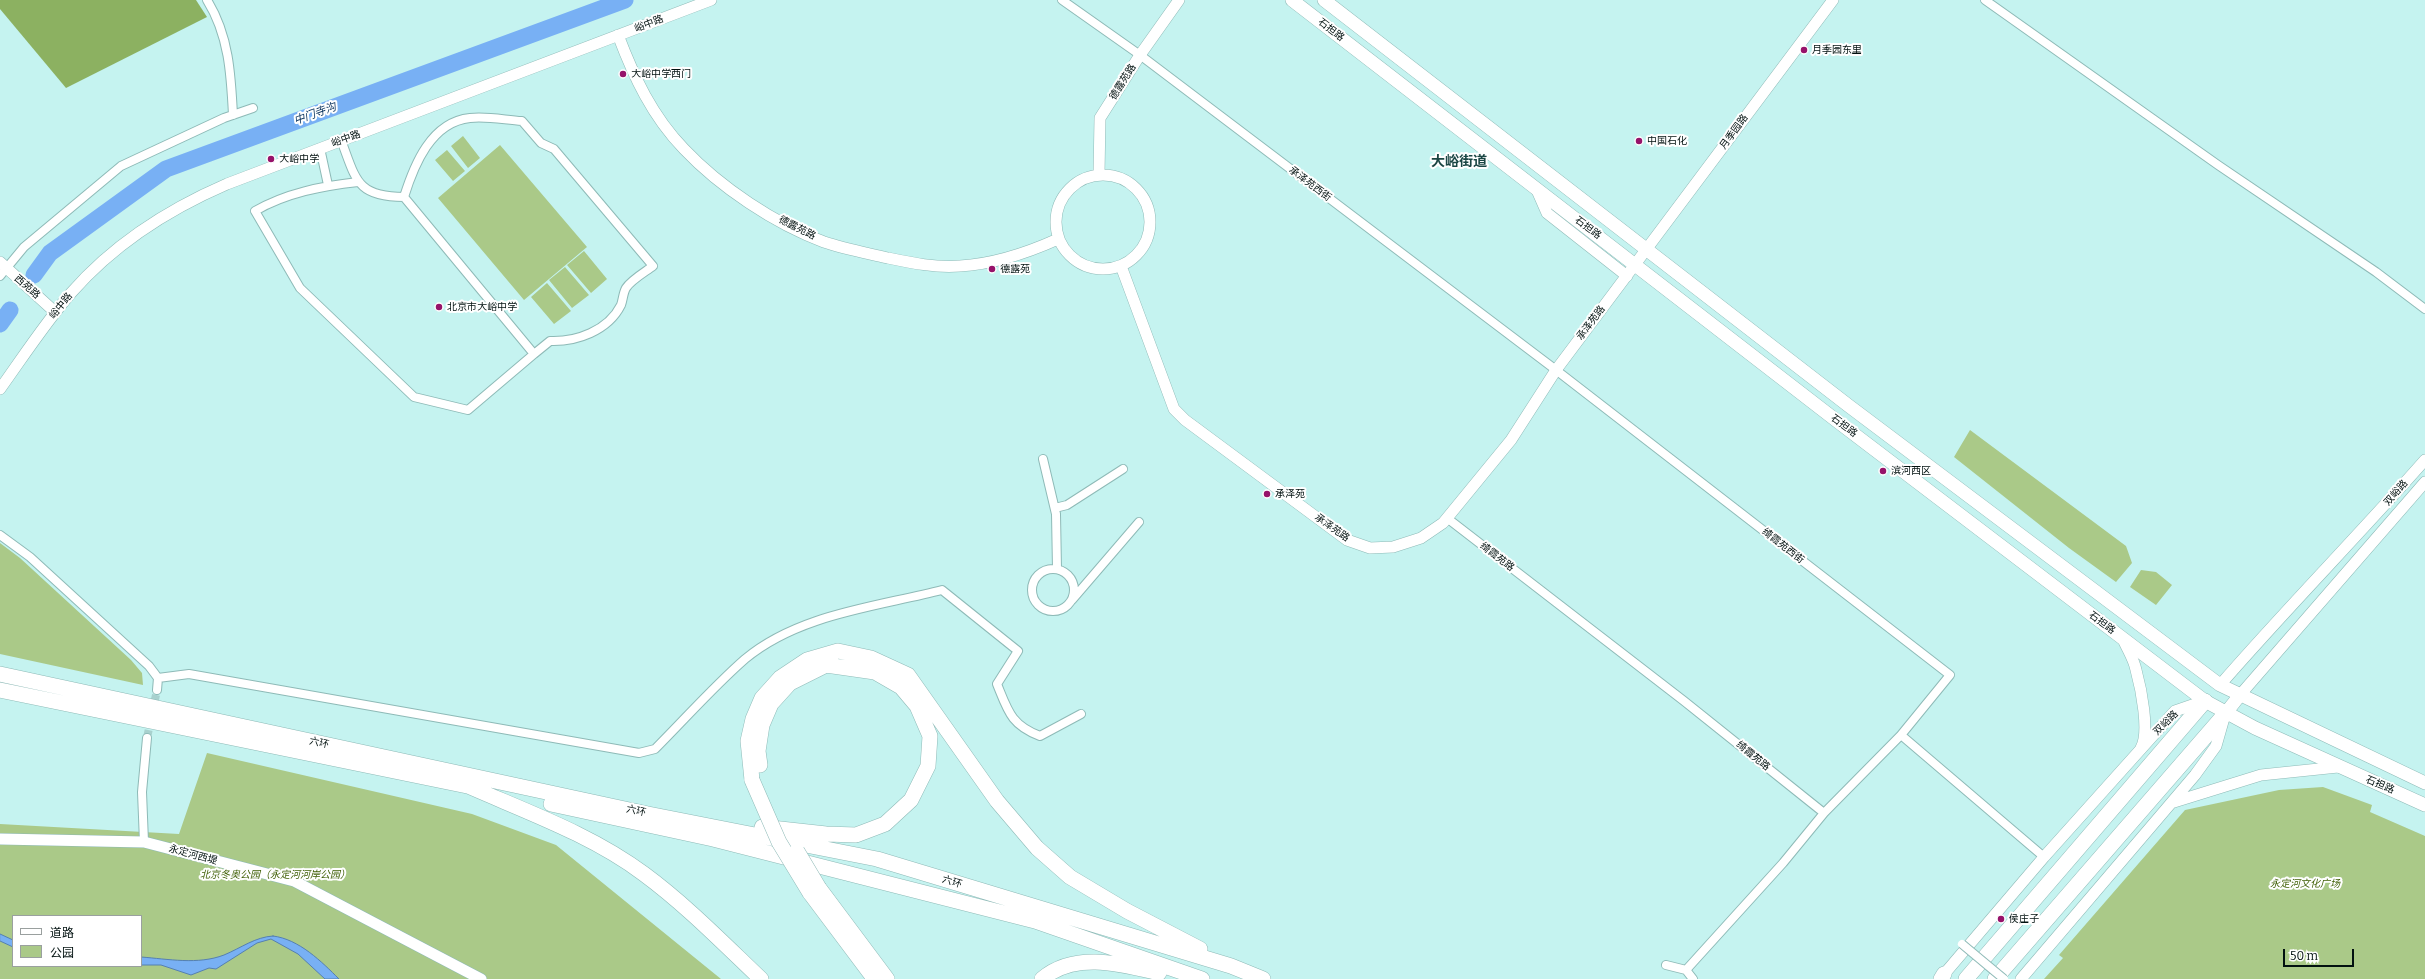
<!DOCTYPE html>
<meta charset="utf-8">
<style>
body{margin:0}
#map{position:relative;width:2425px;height:979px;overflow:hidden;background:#c5f3f0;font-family:Bitter,"Noto Sans SC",serif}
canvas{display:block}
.legend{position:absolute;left:12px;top:915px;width:130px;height:52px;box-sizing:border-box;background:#fff;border:1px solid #9aa09f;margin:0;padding:5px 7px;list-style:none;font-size:12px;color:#021110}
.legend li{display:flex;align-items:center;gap:8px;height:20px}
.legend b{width:20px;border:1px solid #9aa09f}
.scale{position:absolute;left:2283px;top:949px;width:71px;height:18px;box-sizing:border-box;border:2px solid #021110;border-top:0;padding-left:5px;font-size:12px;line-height:14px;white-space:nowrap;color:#021110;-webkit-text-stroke:3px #fff;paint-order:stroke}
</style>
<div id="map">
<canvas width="2425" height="979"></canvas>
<ul class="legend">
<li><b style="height:5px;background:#fff"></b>道路</li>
<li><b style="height:11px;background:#aac988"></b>公园</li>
</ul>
<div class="scale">50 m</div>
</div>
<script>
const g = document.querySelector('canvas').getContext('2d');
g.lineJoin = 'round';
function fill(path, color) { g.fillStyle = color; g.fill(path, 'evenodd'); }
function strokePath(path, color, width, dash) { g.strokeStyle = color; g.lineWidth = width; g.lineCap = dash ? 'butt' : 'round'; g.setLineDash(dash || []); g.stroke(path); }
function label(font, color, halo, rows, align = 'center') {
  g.font = font + ' Bitter,"Noto Sans SC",serif'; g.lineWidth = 4; g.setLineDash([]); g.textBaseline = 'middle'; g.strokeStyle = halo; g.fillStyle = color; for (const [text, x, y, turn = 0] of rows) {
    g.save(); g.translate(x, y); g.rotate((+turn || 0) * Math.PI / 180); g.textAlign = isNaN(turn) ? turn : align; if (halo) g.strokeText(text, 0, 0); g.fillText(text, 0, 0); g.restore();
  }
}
const green = new Path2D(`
 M463,136L480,158L468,168L451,146Z
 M500,145L587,247L524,300L438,198Z
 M447,150L465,171L453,181L435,160Z
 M584,251L607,279L591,293L567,265Z
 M565,267L589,295L572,308L549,280Z
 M547,283L571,311L554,324L531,297Z
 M1970,430L2126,546L2132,563L2116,582L2069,548L1954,457Z
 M0,543L20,558L131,660L142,673L143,685L0,654Z
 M2141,570L2156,572L2172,585L2156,605L2130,587Z
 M207,753L472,814L556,845L721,979H0V824L179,834ZM13,916H141V966H13Z
 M2323,787L2372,805L2370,812L2425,836V979H2044L2063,958L2059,955L2185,810L2279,790Z`);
const forest = new Path2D(`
 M0,0H196L207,17L66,88L0,9Z`);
const water = new Path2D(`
 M0,934L13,940V947L0,941Z
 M273,936C299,939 322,962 339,979H325L298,954L271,939L257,943L216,969L209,968L191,975L161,965H141V957C168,959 198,965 224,955C241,948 255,937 273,936Z`);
const river = new Path2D(`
 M34,275L50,253L166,169L625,0
 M0,324L10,310`);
const streetTunnel = new Path2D(`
 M147,738L157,690`);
const street = new Path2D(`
 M207,0C229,35 231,75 233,115
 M1062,0L1140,55L1556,370L1950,675L1901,735
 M1985,0L2218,165L2376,272L2425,309
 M341,140C356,179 356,197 404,197L534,354L468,410L414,397L300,288L255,211C286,193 322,186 358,182
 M320,148L328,185
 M404,197C414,165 431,122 470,118C487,116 505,120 522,121L541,143L554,149L653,266C645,272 631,280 626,288C623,293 623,300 621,305C608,331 576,342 550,341L534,354
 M0,276L24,247L121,166L224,118L253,108
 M1043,459L1056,514L1057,569
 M1055,508L1067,505L1123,469
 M1447,518L1684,701L1824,813L1901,735L2044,857
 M0,535L30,557L149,666L158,678L157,690
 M1032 590a21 21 0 1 1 42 0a21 21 0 1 1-42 0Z
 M1072,600L1139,522
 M158,678L189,674L639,753L655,749C685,719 713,687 745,659C799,614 876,607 942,590L1018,651L997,684C1008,711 1011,725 1040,736L1081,714
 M144,842L142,792L147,738
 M1666,965L1686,970L1693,979
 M1686,970L1783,863L1824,813`);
const secondary = new Path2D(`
 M618,35C634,77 652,116 684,149C720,187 775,224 824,242C845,249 867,253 888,258C912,263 936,268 960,266C994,264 1027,253 1058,239
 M1099,174L1100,118L1140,55L1179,0
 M1056 222a47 47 0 1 1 94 0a47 47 0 1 1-94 0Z
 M1536,188L1547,213L1627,276
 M0,262L55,312
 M1121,266L1174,409L1185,420L1347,540L1370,548L1393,547L1421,538L1443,523L1511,440L1556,370L1833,0
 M0,389C23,357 45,323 71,293C113,245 169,209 227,184L711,0
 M2123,639C2127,649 2134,659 2136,670C2141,688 2150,732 2141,748
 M2220,685C2287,608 2358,536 2425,460
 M2240,695L2425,482
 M2174,802L2261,775L2338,767
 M0,839L144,842L294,881L481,979
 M1940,979L2044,857L2175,711L2204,701
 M2021,979L2195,775L2216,746L2224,718`);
const primary = new Path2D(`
 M1292,0L1837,421L2205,701L2255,728L2425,805
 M1324,0L1849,406L2220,685L2425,783
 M2225,714L2240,695`);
const highway = new Path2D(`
 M0,674L648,814L877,859L1231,966L1263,979
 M0,690L477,788
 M760,765L758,751L762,725L771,704L790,683L826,665L875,672L901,687L917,706L930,736L928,766L911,800L885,824L856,835L826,834L762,827
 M752,780L748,741L753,719L762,698L780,678L807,660L838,651L871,658L908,675L997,801L1037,848L1070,877L1127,911L1200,949
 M468,786C527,812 592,835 644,874C686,905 723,943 761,979
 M551,804L713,839L1035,921L1202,979
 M819,888L887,979
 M810,893L873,977
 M1042,979C1075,951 1121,964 1159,973
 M1941,979L1944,974
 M1966,979L2205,701
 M1995,979L2225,714`);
const streetBridge = new Path2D(`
 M1962,944L2004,979`);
const highwayBridge = new Path2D(`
 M752,780L779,842L810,893
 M797,851L819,888`);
const markers = [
 [1804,50,4,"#96126a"],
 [623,74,4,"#96126a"],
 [1639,141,4,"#96126a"],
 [271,159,4,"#96126a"],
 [992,269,4,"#96126a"],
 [439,307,4,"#96126a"],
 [1883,471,4,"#96126a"],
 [1267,494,4,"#96126a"],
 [2001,919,4,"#96126a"]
];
const streetNames = [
 ["峪中路",649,24,-21],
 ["石担路",1331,30,38],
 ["德露苑路",1123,82,-58],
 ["月季园路",1734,132,-54],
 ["峪中路",346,139,-20],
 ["承泽苑西街",1310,184,37],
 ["德露苑路",797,228,27],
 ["石担路",1588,228,37],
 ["西苑路",27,287,41],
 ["峪中路",61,306,-51],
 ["承泽苑路",1591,323,-53],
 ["石担路",1844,426,37],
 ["双峪路",2396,493,-49],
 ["承泽苑路",1332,528,35],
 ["绮霞苑西街",1783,546,38],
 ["绮霞苑路",1497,557,38],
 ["石担路",2102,623,37],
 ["双峪路",2166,723,-45],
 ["六环",319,743,12],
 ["绮霞苑路",1753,756,39],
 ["石担路",2380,785,23],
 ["六环",636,811,12],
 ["永定河西堤",193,855,15],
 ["六环",952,882,17]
];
const poiNames = [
 ["月季园东里",1812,50],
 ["大峪中学西门",631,74],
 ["中国石化",1647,141],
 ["大峪中学",279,159],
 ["德露苑",1000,269],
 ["北京市大峪中学",447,307],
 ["滨河西区",1891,471],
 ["承泽苑",1275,494],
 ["侯庄子",2009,919]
];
const parkNames = [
 ["北京冬奥公园（永定河河岸公园）",275,875],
 ["永定河文化广场",2305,884]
];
const waterNames = [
 ["中门寺沟",315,114,-20]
];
const districtNames = [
 ["大峪街道",1459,162]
];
fill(green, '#aac988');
fill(forest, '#8cb161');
fill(water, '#78b0f4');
strokePath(water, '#5580b0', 1);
strokePath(river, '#78b0f4', 17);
strokePath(streetTunnel, '#a8d1ce', 8, [8, 4]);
strokePath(street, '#8ebab7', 10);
strokePath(secondary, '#8ebab7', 12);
strokePath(primary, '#8ebab7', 14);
strokePath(highway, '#8ebab7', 16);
strokePath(street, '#fff', 8);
strokePath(secondary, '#fff', 11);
strokePath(primary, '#fff', 13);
strokePath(highway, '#fff', 15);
strokePath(streetBridge, '#8ebab7', 10, []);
strokePath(highwayBridge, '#8ebab7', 16, []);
strokePath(streetBridge, '#fff', 8);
strokePath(highwayBridge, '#fff', 15);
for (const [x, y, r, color] of markers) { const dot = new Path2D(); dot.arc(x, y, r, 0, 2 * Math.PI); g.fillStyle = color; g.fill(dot); strokePath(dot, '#fff', 1.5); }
label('10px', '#021110', '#fff', streetNames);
label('10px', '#021110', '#fff', poiNames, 'left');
label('italic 10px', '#3f5f05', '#fff', parkNames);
label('italic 11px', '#0c345e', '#fff', waterNames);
label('bold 14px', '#1b4644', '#fff', districtNames);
</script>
